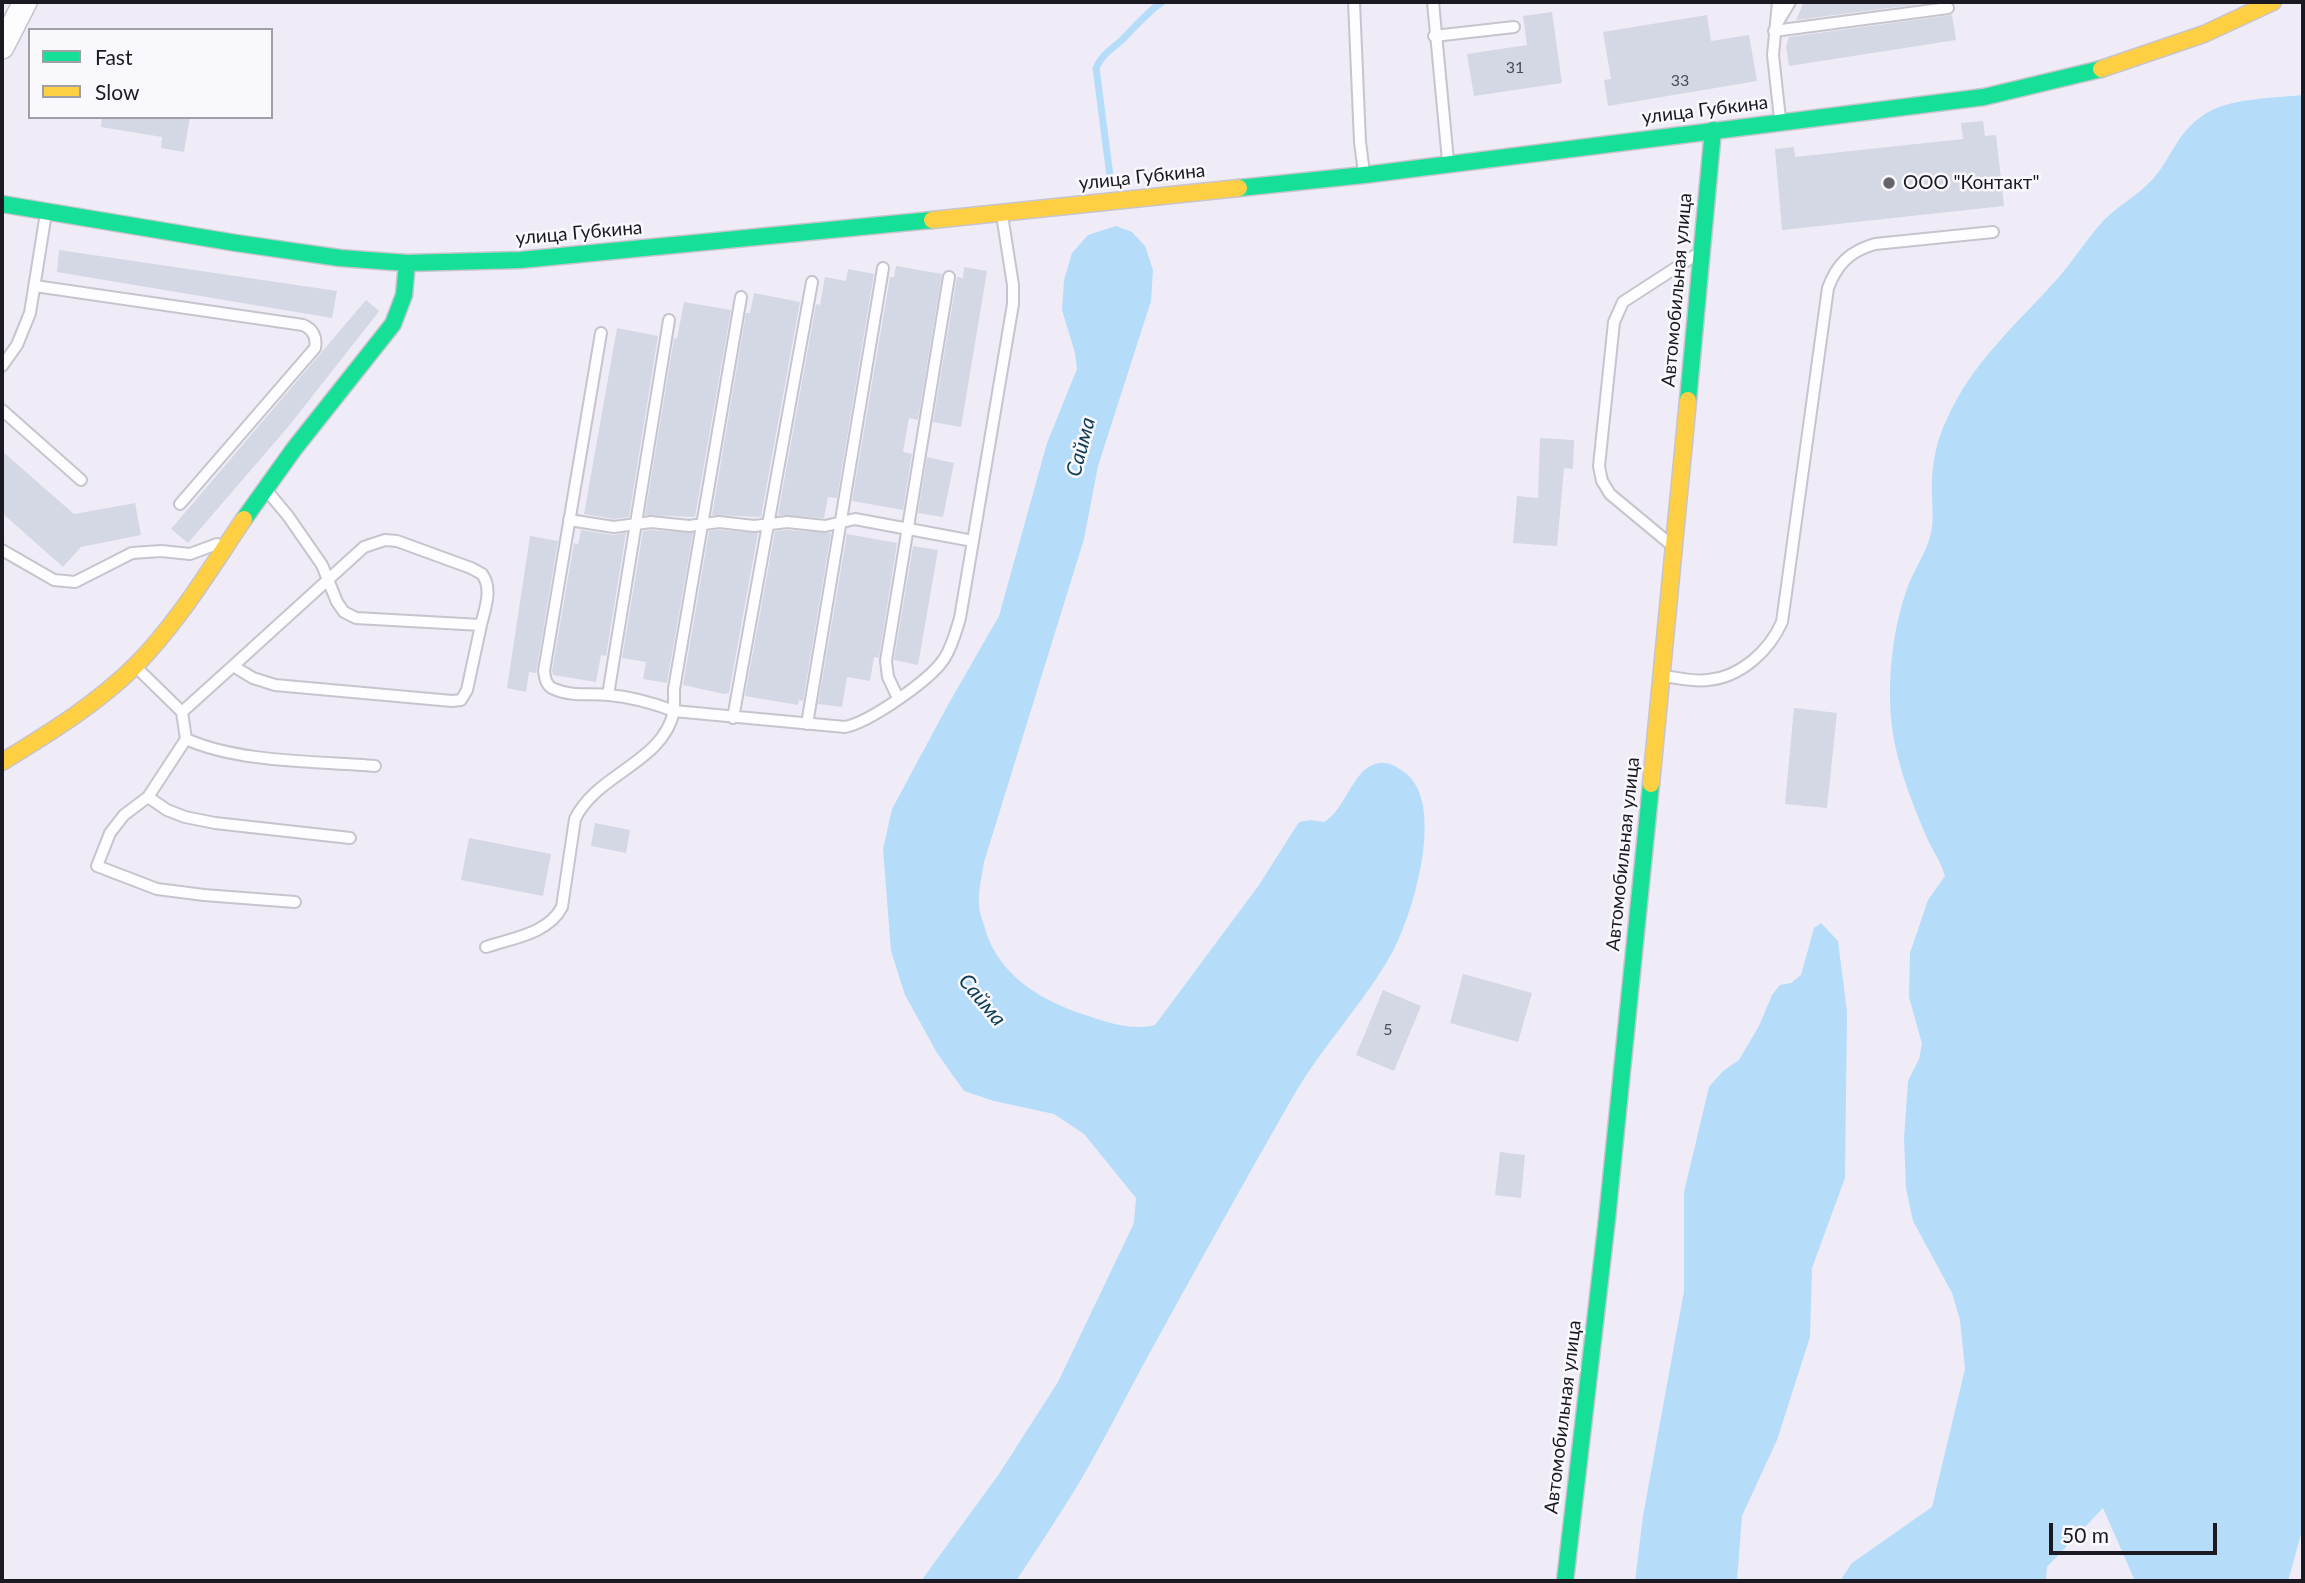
<!DOCTYPE html>
<meta charset="utf-8">
<style>
body{margin:0}
#map{position:relative;width:2305px;height:1583px;overflow:hidden;background:#efecf7;font-family:Lato,sans-serif}
canvas{display:block}
.frame{position:absolute;inset:0;border:4px solid #1b1921;pointer-events:none}
.legend{position:absolute;left:28px;top:28px;width:245px;height:91px;box-sizing:border-box;background:#f9f8fd;border:2px solid #a09fa5;margin:0;padding:9px 12px;list-style:none;font-size:21px;color:#1b1921}
.legend li{display:flex;align-items:center;gap:14px;height:35px}
.legend b{width:35px;border:2px solid #a09fa5}
.scale{position:absolute;left:2049px;top:1523px;width:168px;height:32px;box-sizing:border-box;border:4px solid #1b1921;border-top:0;padding-left:9px;font-size:21px;line-height:24px;white-space:nowrap;color:#1b1921;-webkit-text-stroke:5px #f9f8fd;paint-order:stroke}
</style>
<div id="map">
<canvas width="2305" height="1583"></canvas>
<div class="frame"></div>
<ul class="legend">
<li><b style="height:9px;background:#16e098"></b>Fast</li>
<li><b style="height:9px;background:#ffcf43"></b>Slow</li>
</ul>
<div class="scale">50 m</div>
</div>
<script>
const g = document.querySelector('canvas').getContext('2d');
g.lineJoin = 'round';
function fill(path, color) { g.fillStyle = color; g.fill(path, 'evenodd'); }
function strokePath(path, color, width, dash) { g.strokeStyle = color; g.lineWidth = width; g.lineCap = dash ? 'butt' : 'round'; g.setLineDash(dash || []); g.stroke(path); }
function label(font, color, halo, rows, align = 'center') {
  g.font = font + ' Lato,sans-serif'; g.lineWidth = 5; g.setLineDash([]); g.textBaseline = 'middle'; g.strokeStyle = halo; g.fillStyle = color; for (const [text, x, y, turn = 0] of rows) {
    g.save(); g.translate(x, y); g.rotate((+turn || 0) * Math.PI / 180); g.textAlign = isNaN(turn) ? turn : align; if (halo) g.strokeText(text, 0, 0); g.fillText(text, 0, 0); g.restore();
  }
}
const water = new Path2D(`
 M2303,95V1527L2288,1581H2135L2103,1508L2047,1567L2046,1581H1840L1852,1563L1932,1507L1965,1369L1960,1320L1952,1293L1913,1221L1906,1188L1904,1139L1908,1081L1919,1059L1922,1044L1909,997L1910,953L1928,900L1945,876C1941,862 1933,851 1927,838C1908,793 1891,750 1890,701C1889,663 1895,621 1908,586C1915,568 1927,551 1931,533C1934,520 1932,508 1932,496C1931,469 1935,443 1947,419C1972,362 2017,324 2058,278C2074,260 2087,238 2104,220C2118,206 2135,197 2149,183C2172,160 2175,133 2205,114C2229,98 2275,98 2303,95Z
 M1116,226L1132,232L1145,246L1153,270L1151,301L1098,466L1084,539L984,862C982,876 978,891 979,904C979,911 982,919 984,925C996,973 1038,999 1082,1014C1107,1022 1129,1031 1155,1025L1259,885L1299,822L1311,820L1324,822C1346,809 1352,771 1375,764C1386,760 1396,766 1404,772C1447,802 1413,914 1393,951C1365,1002 1323,1045 1294,1095C1242,1185 1192,1276 1142,1367C1121,1406 1101,1446 1079,1483C1059,1516 1037,1549 1016,1581H921L999,1474L1058,1382L1134,1223L1136,1198L1084,1134L1054,1114L994,1101L964,1091L937,1053L905,995L891,951L883,849L892,809L949,703L999,616L1047,443L1077,369L1075,353L1062,310L1064,280L1072,253L1088,235Z
 M1821,923L1838,941L1847,1012L1845,1178L1812,1268L1810,1337L1777,1440L1742,1516L1737,1581H1635L1643,1516L1684,1291V1192L1709,1087L1723,1071L1739,1060L1759,1026L1772,995L1780,985L1791,983L1801,975L1814,928Z`);
const stream = new Path2D(`
 M1110,176L1096,68C1102,54 1111,50 1122,40C1135,27 1146,13 1162,2`);
const building = new Path2D(`
 M1804,2H1935L1796,20Z
 M1552,12L1562,83L1474,96L1467,54L1527,45L1523,16Z
 M1707,15L1711,41L1749,35L1757,81L1608,106L1604,80L1611,79L1603,32Z
 M1952,15L1956,40L1789,66L1786,46L1789,37Z
 M102,117H190L184,152L161,148L162,137L101,127Z
 M1983,121L1985,136L1996,135L2004,206L1782,230L1775,149L1794,147L1795,157L1963,139L1961,123Z
 M59,250L337,291L332,318L57,272Z
 M896,266L942,274L918,420L909,418L903,452L912,454L903,510L852,501L890,277H894Z
 M964,267L987,271L961,427L933,422L957,277L963,278Z
 M848,269L874,274L837,498L828,497L824,518L778,515L816,304L820,305L825,277L846,281Z
 M754,293L800,302L761,517L712,515L746,313H750Z
 M366,300L379,311L377,314L288,427L188,543L171,529Z
 M684,302L731,310L695,517L645,515L674,338L677,339Z
 M617,328L658,336L629,517L614,519L584,514Z
 M1540,438L1574,440L1573,469L1564,468L1557,546L1513,543L1517,496L1538,498Z
 M2,451L74,514L135,503L141,535L81,547L63,567L2,513Z
 M927,457L954,463L943,517L918,513Z
 M581,530L613,535L626,533L606,656L601,655L596,682L553,675L552,671L574,543L578,544Z
 M651,530L693,533L667,683L643,679L646,662L622,658L643,531Z
 M719,530L758,533L729,693L724,694L683,685L709,531Z
 M787,530L831,533L803,701L799,700L798,705L745,696L775,531Z
 M847,534L897,543L879,658L874,657L870,681L847,677L842,707L818,704Z
 M530,536L558,541L536,673L529,672L526,692L507,688Z
 M913,546L938,550L918,665L894,660Z
 M1794,708L1837,713L1827,808L1785,804Z
 M595,823L630,830L626,853L591,846Z
 M469,838L551,854L543,896L461,880Z
 M1463,974L1532,993L1518,1042L1450,1023Z
 M1383,990L1421,1006L1394,1071L1356,1055Z
 M1500,1152L1525,1155L1521,1198L1495,1195Z`);
const lane = new Path2D(`
 M1354,2L1360,142L1364,173
 M1433,2L1448,161
 M1778,2L1773,55L1780,119
 M1778,22L1790,2
 M1774,31L1948,8
 M1434,36L1514,27
 M35,286L303,325C313,329 317,337 315,348L180,504
 M601,333L544,671C545,678 546,686 554,689C572,697 591,693 609,695C632,697 653,703 674,711V689L741,297
 M2,366L17,345L30,313L46,213
 M2,410L81,480
 M569,520L614,527L651,522L689,526L719,522L754,526L787,522L825,526L855,519L973,541
 M1669,543L1610,494L1602,481L1599,466L1614,322L1623,302L1694,256
 M2,550L54,580L75,582L132,553L161,551L190,554L217,544
 M233,666L364,547L385,540L397,541L471,568L482,574C493,589 485,608 481,625
 M137,668L182,712L186,739L148,797L124,815L110,833L97,866L157,889L204,895L295,902
 M1664,676C1679,678 1694,682 1708,680C1741,677 1769,651 1782,622L1828,288C1837,264 1850,251 1875,244L1993,232
 M608,695L669,320
 M898,698L888,677L886,661L949,277
 M182,712L233,666L253,678L275,685L452,701L461,700L467,690L481,625L356,618L344,612L337,602L322,565L288,516L268,492
 M733,718L812,282
 M807,724L883,268
 M186,739C239,763 317,761 375,766
 M148,797L167,810L185,817L215,823L350,838
 M486,947C512,938 548,934 562,907L575,819C597,773 663,763 674,711L845,727C870,722 930,680 944,659C952,647 956,631 960,618L1013,304V285L1002,215`);
const street = new Path2D(`
 M2,47L25,2`);
const fast = new Path2D(`
 M1239,188L1364,175L1984,97L2101,69
 M2,204L236,243L340,258L407,263L520,260L932,220
 M1688,400L1713,130
 M244,519L294,449L393,324L404,295L407,263
 M1565,1581L1607,1219L1651,784`);
const slow = new Path2D(`
 M2101,69L2204,34L2273,2
 M932,220L1239,188
 M2,762C49,733 97,704 136,665C179,621 210,569 244,519
 M1651,784L1688,400`);
const markers = [
 [1889,183,7,"#65636c"]
];
const numberNames = [
 ["31",1515,68],
 ["33",1680,81],
 ["5",1388,1030]
];
const streetNames = [
 ["улица Губкина",1705,110,-7],
 ["улица Губкина",1142,177,-6],
 ["улица Губкина",579,233,-5],
 ["Автомобильная улица",1677,290,-85],
 ["Автомобильная улица",1623,854,-84],
 ["Автомобильная улица",1563,1417,-83]
];
const poiNames = [
 ["ООО \"Контакт\"",1903,183]
];
const waterNames = [
 ["Сайма",1081,447,-75],
 ["Сайма",982,1000,50]
];
fill(water, '#b5ddfa');
strokePath(stream, '#b5ddfa', 7);
fill(building, '#d4d7e4');
strokePath(lane, '#c6c4cd', 14);
strokePath(street, '#c6c4cd', 26);
strokePath(fast, '#c6c4cd', 19);
strokePath(slow, '#c6c4cd', 19);
strokePath(lane, '#fdfcfe', 10);
strokePath(street, '#fdfcfe', 23);
strokePath(fast, '#16e098', 16);
strokePath(slow, '#ffcf43', 16);
for (const [x, y, r, color] of markers) { const dot = new Path2D(); dot.arc(x, y, r, 0, 2 * Math.PI); g.fillStyle = color; g.fill(dot); strokePath(dot, '#f9f8fd', 2.5); }
label('16px', '#4c4c55', null, numberNames);
label('19px', '#1b1921', '#f9f8fd', streetNames);
label('19px', '#1b1921', '#f9f8fd', poiNames, 'left');
label('italic 21px', '#0e3d56', '#f9f8fd', waterNames);
</script>
